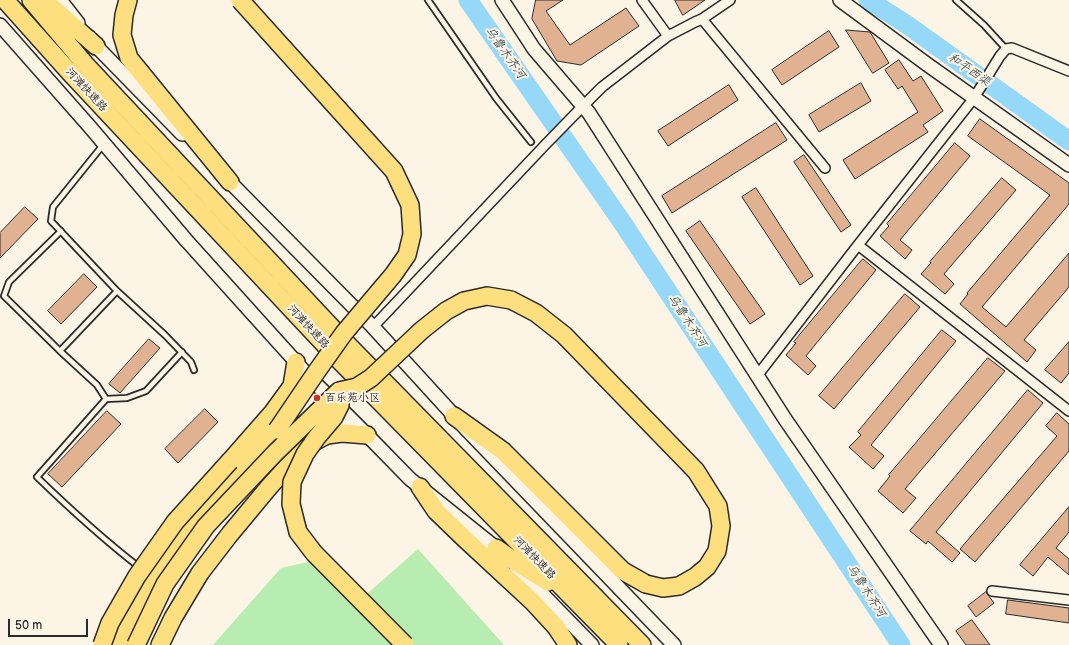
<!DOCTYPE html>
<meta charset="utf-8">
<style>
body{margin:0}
#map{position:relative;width:1069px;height:645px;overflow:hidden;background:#fcf5e5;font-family:"Balsamiq Sans",sans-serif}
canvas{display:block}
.scale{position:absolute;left:8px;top:619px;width:80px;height:18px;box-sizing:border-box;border:2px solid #2b2b2b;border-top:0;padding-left:5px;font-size:12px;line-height:14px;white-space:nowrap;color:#2b2b2b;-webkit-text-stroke:3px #fcf5e5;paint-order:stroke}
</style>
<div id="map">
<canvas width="1069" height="645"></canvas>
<div class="scale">50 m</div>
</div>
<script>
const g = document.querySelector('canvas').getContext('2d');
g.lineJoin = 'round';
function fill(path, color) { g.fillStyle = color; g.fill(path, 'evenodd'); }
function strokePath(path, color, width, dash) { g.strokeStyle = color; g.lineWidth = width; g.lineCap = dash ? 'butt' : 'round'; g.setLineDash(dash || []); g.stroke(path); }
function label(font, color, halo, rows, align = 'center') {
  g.font = font + ' "Balsamiq Sans","LXGW WenKai TC",sans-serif'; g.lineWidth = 4; g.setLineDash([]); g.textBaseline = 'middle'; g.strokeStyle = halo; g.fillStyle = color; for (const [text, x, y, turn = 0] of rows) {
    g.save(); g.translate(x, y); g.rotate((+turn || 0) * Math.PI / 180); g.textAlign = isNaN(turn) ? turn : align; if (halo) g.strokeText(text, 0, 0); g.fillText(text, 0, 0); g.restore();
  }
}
const green = new Path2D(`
 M418,549L504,645H213L281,568L317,560L360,600Z`);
const river = new Path2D(`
 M468,0L622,222L901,645
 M868,0L906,24L1069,141`);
const building = new Path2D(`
 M536,0H563L546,11L570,45L626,8L639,26L581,65L557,61L532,19Z
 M675,0H705L683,15Z
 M846,30L870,32L889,63L873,73Z
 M829,31L839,47L782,85L772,70Z
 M899,60L913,81L921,76L943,111L923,125L928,132L855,179L843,160L918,112L902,86L898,89L885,70Z
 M861,83L871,101L819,132L809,115Z
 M729,85L738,100L668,146L658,131Z
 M980,119L1069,183V204L982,307L1006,327L1069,253V287L1024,340L1036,350L1027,362L960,304L968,294L967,293L1050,195L968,136Z
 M776,123L787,140L672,213L662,196Z
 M955,143L970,156L900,240L912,250L905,259L880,236L889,226L887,224Z
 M804,155L851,225L841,232L794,162Z
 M1002,178L1016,190L944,274L954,284L945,294L921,274L931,263L930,262Z
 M756,188L813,276L800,285L742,197Z
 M25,207L38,219L0,258V233Z
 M700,221L765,314L750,324L686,231Z
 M863,259L876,270L806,356L816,366L808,375L786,355L796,343L794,342Z
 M84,274L97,287L61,324L48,311Z
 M905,294L920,307L834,409L819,396Z
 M942,330L956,341L871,445L884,456L873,469L849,447L861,435L858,432Z
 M149,339L160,348L120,393L109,384Z
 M1069,342V373L1061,383L1045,370Z
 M988,358L1005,371L905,489L916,498L903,513L878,491L890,476L889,475Z
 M1028,390L1043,403L936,532L960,553L952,562L928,541L926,544L910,531Z
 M205,409L218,422L178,463L165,449Z
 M107,411L121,424L62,487L48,474Z
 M1057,413L1069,424V451L975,562L960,549L1057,436L1046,426Z
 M1069,507V532L1056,548L1069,559V575L1048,557L1033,576L1020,565Z
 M986,592L994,603L976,617L968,606Z
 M1008,600L1069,608V623L1006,614Z
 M972,620L990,645H966L956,631Z`);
const lane = new Path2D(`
 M428,0L496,98L531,142
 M956,0L984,25L1006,49
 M103,145L53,207L51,221L117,291L165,335L191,362L194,370
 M61,231L9,282L4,296L60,351L97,385L106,399L37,477C70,509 103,539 139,567
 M60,351L117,291
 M106,399L127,398L146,391L182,352`);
const street = new Path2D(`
 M642,0L668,36
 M702,19L825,168
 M858,245L1069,411
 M373,327L545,145L583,106L602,87L668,36L695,22L702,19L730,0
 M757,376L858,245L974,98L1000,56L1006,49L1012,48L1069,71
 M992,591L1069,600`);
const secondary = new Path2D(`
 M60,0L78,23
 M502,0L534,49L589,113L785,419L941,645
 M840,0L928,65L1069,165
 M0,25L90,127L186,240L296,362L309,377L367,435L410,479L496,548L502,553
 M90,38L96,46L182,134
 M224,176L373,327L468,431L674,645
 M296,439C310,430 324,421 342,424C347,425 354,429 360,432
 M516,567L592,645`);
const highway = new Path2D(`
 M5,0L73,76L339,360L619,645
 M31,0L85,64L351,348L642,645
 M44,0L96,46
 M128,0L124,15L122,35L129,58L230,182
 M454,416L503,451L623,571L646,584
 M230,461L273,412L292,386L296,362
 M420,487L436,511L465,539L533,602L556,627L568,645
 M496,548L514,561L548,582
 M118,645L142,596L168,552L215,495L277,430
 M160,645L173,618L200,573L230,534L269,487L306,446L327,435L342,433L367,435`);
const highwayBridge = new Path2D(`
 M240,0L394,171L410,205L412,234L407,255L393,275L344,333L317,371L277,430
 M339,391L340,405L334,417L317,437L305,454L292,482L291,504L298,532L314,553L405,645
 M102,645L110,623L137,576L175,522L230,461
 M136,645L165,584L206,526L275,453L339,391L357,387L371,378L422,330L446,311L464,301L487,296L511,300L536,313L564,335L696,471L718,506L721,526L717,551L707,567L695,577L679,586L663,588L646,584`);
const markers = [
 [317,398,4,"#c8321e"]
];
const streetNames = [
 ["河滩快速路",86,90,47],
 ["河滩快速路",308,327,47],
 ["河滩快速路",534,558,46]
];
const poiNames = [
 ["百乐苑小区",325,398]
];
const waterNames = [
 ["乌鲁木齐河",505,53,55],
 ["和平西渠",969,70,35],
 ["乌鲁木齐河",687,321,57],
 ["乌鲁木齐河",866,591,57]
];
fill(green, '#b7edb0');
strokePath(river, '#96d8f8', 19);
fill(building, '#e1b292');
strokePath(building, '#2b2b2b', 1);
strokePath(lane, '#2b2b2b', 8);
strokePath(street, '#2b2b2b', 12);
strokePath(secondary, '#2b2b2b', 16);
strokePath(highway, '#2b2b2b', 20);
strokePath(lane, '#fcf5e5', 4.5);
strokePath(street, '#fcf5e5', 9);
strokePath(secondary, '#fcf5e5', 13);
strokePath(highway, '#fedf80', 17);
strokePath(highwayBridge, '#2b2b2b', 20, []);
strokePath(highwayBridge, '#fedf80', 17);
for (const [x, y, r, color] of markers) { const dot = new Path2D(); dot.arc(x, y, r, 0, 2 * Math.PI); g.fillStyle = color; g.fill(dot); strokePath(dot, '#fcf5e5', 1.5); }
label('11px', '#2b2b2b', '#fcf5e5', streetNames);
label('11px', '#2b2b2b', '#fcf5e5', poiNames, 'left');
label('italic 12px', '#46565e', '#fcf5e5', waterNames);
</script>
